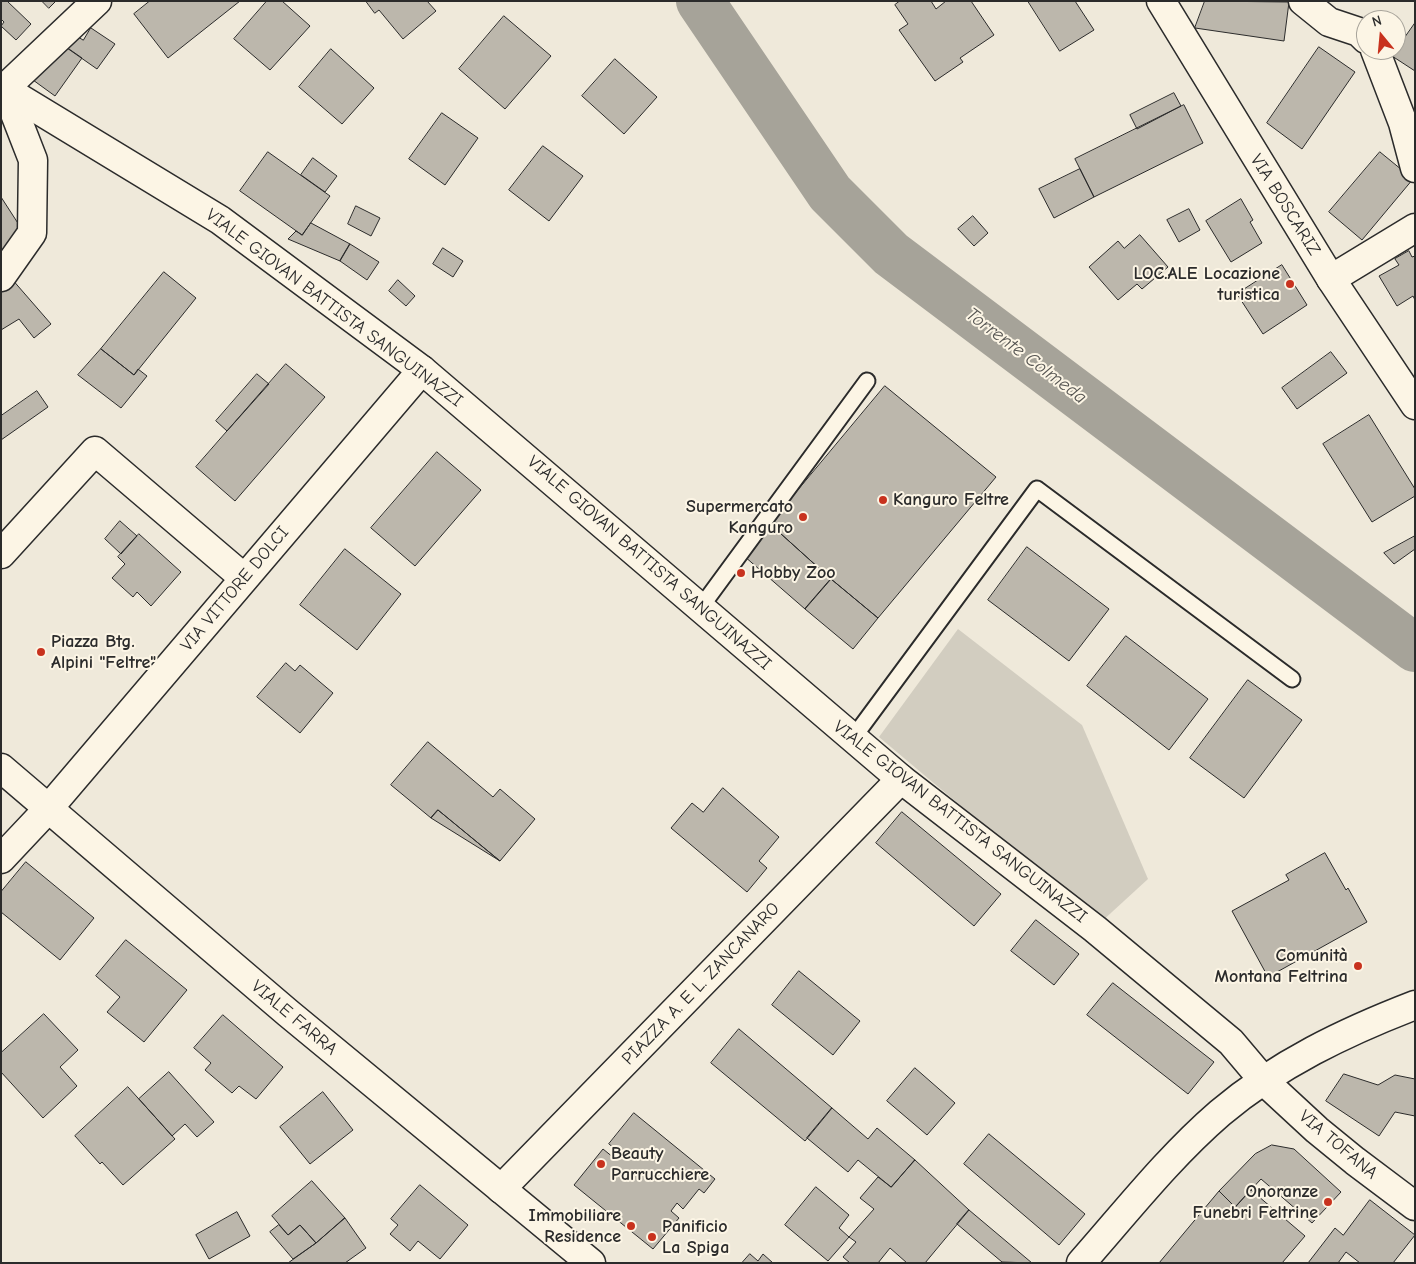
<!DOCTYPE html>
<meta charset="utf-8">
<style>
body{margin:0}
#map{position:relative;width:1416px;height:1264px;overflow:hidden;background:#efe9da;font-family:"Comic Neue",sans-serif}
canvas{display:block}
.frame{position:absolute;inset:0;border:2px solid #2b2b2b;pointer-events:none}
.north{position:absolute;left:1356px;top:10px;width:50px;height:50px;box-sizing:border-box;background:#fcf5e5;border:1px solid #a8a49b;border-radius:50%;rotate:343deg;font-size:14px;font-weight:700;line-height:20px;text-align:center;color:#2b2b2b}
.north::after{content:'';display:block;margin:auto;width:18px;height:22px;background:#c8321e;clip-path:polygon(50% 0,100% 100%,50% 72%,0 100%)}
</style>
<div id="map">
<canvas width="1416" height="1264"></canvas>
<div class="frame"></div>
<div class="north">N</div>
</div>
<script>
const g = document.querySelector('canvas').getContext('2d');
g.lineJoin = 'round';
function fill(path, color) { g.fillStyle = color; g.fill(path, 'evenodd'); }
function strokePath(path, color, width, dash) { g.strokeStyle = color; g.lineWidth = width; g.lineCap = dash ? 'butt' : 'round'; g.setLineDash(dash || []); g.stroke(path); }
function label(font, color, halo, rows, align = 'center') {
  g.font = font + ' "Comic Neue",sans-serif'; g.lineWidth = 4; g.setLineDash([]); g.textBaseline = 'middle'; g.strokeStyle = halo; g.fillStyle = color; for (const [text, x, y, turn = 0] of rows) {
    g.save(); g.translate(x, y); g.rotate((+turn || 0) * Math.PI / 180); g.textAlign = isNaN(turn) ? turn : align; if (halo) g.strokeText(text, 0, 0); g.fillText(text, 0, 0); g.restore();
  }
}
const green = new Path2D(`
 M958,629L1082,725L1148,879L1100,923L879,737Z`);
const river = new Path2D(`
 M700,1L830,193L891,254L1415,648`);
const building = new Path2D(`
 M1,1H7L31,24L16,40L1,26L4,22L1,19Z
 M42,1H56L49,8Z
 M150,1H240L168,58L134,14Z
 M267,1H282L310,26L270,70L234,39Z
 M366,1H427L436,11L403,39L379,10L375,13Z
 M900,1H931L936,9L946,1H971L994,35L960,58L963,62L935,81L899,30L908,24L895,5Z
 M1028,1H1075L1094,30L1060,51Z
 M1205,1L1289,2L1284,41L1195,28Z
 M504,16L551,56L505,109L459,69Z
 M1415,23V71L1392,56Z
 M91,28L115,44L97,69L67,48L75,35L83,40Z
 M59,42L82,58L55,96L33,80Z
 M1319,47L1355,72L1302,149L1267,123Z
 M331,49L374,88L342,124L299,87Z
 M615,59L657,97L624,134L582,96Z
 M1174,93L1181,106L1137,129L1130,115Z
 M1184,105L1203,143L1094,197L1075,159Z
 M442,113L478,138L445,185L409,159Z
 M543,146L583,176L549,221L509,190Z
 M268,152L330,196L302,235L240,191Z
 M1380,152L1413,179L1362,240L1329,212Z
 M313,158L337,176L325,192L301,175Z
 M1080,169L1094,197L1054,218L1039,189Z
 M1,197L23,231L1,266Z
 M1241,199L1253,220L1250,222L1262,243L1231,262L1206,221Z
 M356,206L380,218L371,236L348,224Z
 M1189,209L1200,230L1179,242L1167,220Z
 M973,216L988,233L974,246L958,229Z
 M311,223L350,244L340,261L288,239L296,231L302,235Z
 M1140,235L1168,267L1142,289L1137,284L1118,300L1089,267L1118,241L1124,248Z
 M350,244L379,262L367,280L340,261Z
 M443,248L463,261L453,277L433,264Z
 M1409,251L1412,257L1415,256V300L1413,296L1397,306L1379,276L1399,265L1395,259Z
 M1282,265L1307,305L1263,334L1237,294Z
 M164,272L196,298L134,375L101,349Z
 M11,278L51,324L34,338L19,319L1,330V287Z
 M398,280L415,296L406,306L389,291Z
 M101,349L134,375L138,369L147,376L121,408L78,375Z
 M1331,352L1347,373L1297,409L1282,388Z
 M286,364L325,397L235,501L196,467Z
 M257,374L269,384L227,431L216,421Z
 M885,386L996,477L878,618L831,579L770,524Z
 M37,391L48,407L1,440V416Z
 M1369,415L1415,489V496L1372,522L1323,444Z
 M437,452L481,490L415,566L371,528Z
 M120,521L137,536L121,554L105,539Z
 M770,524L831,579L805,609L744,556Z
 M139,534L181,572L151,606L137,592L133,597L112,578L125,564L118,557Z
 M1415,536V549L1394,564L1384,553Z
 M1027,547L1109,609L1069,661L988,600Z
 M345,549L401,594L357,650L300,605Z
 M831,579L878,618L853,649L805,609Z
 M1126,636L1208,699L1169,750L1087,686Z
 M286,663L295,671L300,665L333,693L300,733L257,697Z
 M1248,680L1302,720L1244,798L1190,758Z
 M428,742L493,797L500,789L535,819L500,861L438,810L431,818L391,785Z
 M723,788L779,837L759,861L767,868L747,892L671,828L692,803L703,812Z
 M438,810L500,861L431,818Z
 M902,812L1001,894L974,926L876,843Z
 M1325,853L1346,890L1348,888L1367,922L1268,977L1232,911L1289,880L1286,875Z
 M26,862L94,918L60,960L1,912V892Z
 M1036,920L1079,954L1054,985L1011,951Z
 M126,940L187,990L144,1042L107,1012L120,997L96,976Z
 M799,971L860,1021L833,1055L772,1005Z
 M1113,983L1214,1062L1188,1094L1087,1015Z
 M44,1014L78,1050L60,1067L77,1086L43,1118L1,1072V1053Z
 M223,1015L283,1067L256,1099L239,1086L232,1093L205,1070L211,1063L194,1048Z
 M739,1029L832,1108L805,1141L711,1063Z
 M915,1068L955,1103L927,1135L887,1101Z
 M169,1072L214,1122L197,1137L185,1124L172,1136L139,1099Z
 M1344,1074L1378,1085L1395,1075L1415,1079V1116L1395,1112L1379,1136L1326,1101Z
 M128,1087L175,1139L123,1185L102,1162L100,1164L75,1136Z
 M323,1092L353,1130L310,1164L280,1127Z
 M832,1108L868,1139L877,1128L915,1160L891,1187L858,1160L848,1172L807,1138Z
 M634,1113L715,1179L704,1193L699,1189L683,1209L677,1203L671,1211L679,1218L653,1249L574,1185L603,1149L614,1158L619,1152L609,1144Z
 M989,1134L1085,1214L1059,1245L964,1164Z
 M1272,1145L1294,1149L1341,1192L1312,1223L1261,1179L1235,1207L1219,1191L1255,1154Z
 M915,1160L969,1210L925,1263H907L890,1248L878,1263H850L843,1257L856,1242L849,1237L874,1209L860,1198L878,1177L891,1187Z
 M312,1181L345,1218L316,1243L300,1225L288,1235L272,1216Z
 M420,1185L468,1225L440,1259L418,1241L410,1251L390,1234L398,1225L391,1219Z
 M816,1187L849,1215L839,1228L849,1237L828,1261L785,1225Z
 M1251,1190L1305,1236L1282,1263H1159L1219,1191L1235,1207Z
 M1370,1200L1415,1235L1393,1263H1360L1346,1252L1338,1263H1308L1335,1228L1343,1235Z
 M969,1210L1032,1263L1002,1262L957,1224Z
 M237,1212L250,1236L209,1259L196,1235Z
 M345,1218L366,1248L345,1263H288L316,1243Z
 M279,1225L288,1235L300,1225L316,1243L293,1259L270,1232Z
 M750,1254L758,1261L763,1254L773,1263H742Z`);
const service = new Path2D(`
 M701,607L867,381
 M853,738L1037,489L1292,679`);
const minor = new Path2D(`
 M1303,1L1329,22L1359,32L1366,39
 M1375,50L1403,123L1415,168
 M1,277L32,233L33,160L5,88
 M1331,279L1415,228
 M1,554L95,451L244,578
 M1,859L48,809L422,370
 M1264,1081L1317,1130L1355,1161L1415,1206
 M501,1189L901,779`);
const tertiary = new Path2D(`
 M1161,1L1331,279L1415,405
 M1,87L220,220L422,370L901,779L1095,929L1231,1042L1264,1081
 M5,88L97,1`);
const secondary = new Path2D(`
 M1,768L288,1013L591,1263`);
const primary = new Path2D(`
 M1081,1263C1126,1212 1169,1157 1220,1113C1278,1064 1345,1032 1415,1005`);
const markers = [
 [1290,284,5,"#c8321e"],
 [883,500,5,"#c8321e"],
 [803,517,5,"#c8321e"],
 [741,573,5,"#c8321e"],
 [41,652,5,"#c8321e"],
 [1358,966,5,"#c8321e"],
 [601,1164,5,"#c8321e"],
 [1328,1202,5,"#c8321e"],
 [631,1226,5,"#c8321e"],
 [652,1237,5,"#c8321e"]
];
const streetNames = [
 ["VIA BOSCARIZ",1285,205,58],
 ["VIALE GIOVAN BATTISTA SANGUINAZZI",334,308,37],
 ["VIALE GIOVAN BATTISTA SANGUINAZZI",649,563,41],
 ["VIA VITTORE DOLCI",235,589,-50],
 ["VIALE GIOVAN BATTISTA SANGUINAZZI",960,822,38],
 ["PIAZZA A. E L. ZANCANARO",701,984,-46],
 ["VIALE FARRA",294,1018,40],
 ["VIA TOFANA",1338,1145,40]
];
const poiNames = [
 ["LOC.ALE Locazione",1280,274],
 ["turistica",1280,295],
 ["Kanguro Feltre",893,500,"left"],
 ["Supermercato",793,507],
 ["Kanguro",793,528],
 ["Hobby Zoo",751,573,"left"],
 ["Piazza Btg.",51,642,"left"],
 ["Alpini \"Feltre\"",51,663,"left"],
 ["Comunità",1348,956],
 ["Montana Feltrina",1348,977],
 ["Beauty",611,1154,"left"],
 ["Parrucchiere",611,1175,"left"],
 ["Onoranze",1318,1192],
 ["Funebri Feltrine",1318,1213],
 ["Immobiliare",621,1216],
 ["Residence",621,1237],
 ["Panificio",662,1227,"left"],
 ["La Spiga",662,1248,"left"]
];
const waterNames = [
 ["Torrente Colmeda",1026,356,37]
];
fill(green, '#d2cdc0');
strokePath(river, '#a6a399', 48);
fill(building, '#bcb7ac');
strokePath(building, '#2b2b2b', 1);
strokePath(service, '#2b2b2b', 19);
strokePath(minor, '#2b2b2b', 31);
strokePath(tertiary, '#2b2b2b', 31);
strokePath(secondary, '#2b2b2b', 31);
strokePath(primary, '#2b2b2b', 31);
strokePath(service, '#fcf5e5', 15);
strokePath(minor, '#fcf5e5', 28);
strokePath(tertiary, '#fcf5e5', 28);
strokePath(secondary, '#fcf5e5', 28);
strokePath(primary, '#fcf5e5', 28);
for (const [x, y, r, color] of markers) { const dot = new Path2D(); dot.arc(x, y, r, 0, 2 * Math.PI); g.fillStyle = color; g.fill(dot); strokePath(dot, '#fcf5e5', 2); }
label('18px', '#2b2b2b', '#fcf5e5', streetNames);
label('bold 18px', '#2b2b2b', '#fcf5e5', poiNames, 'right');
label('italic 19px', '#565552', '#fcf5e5', waterNames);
</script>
